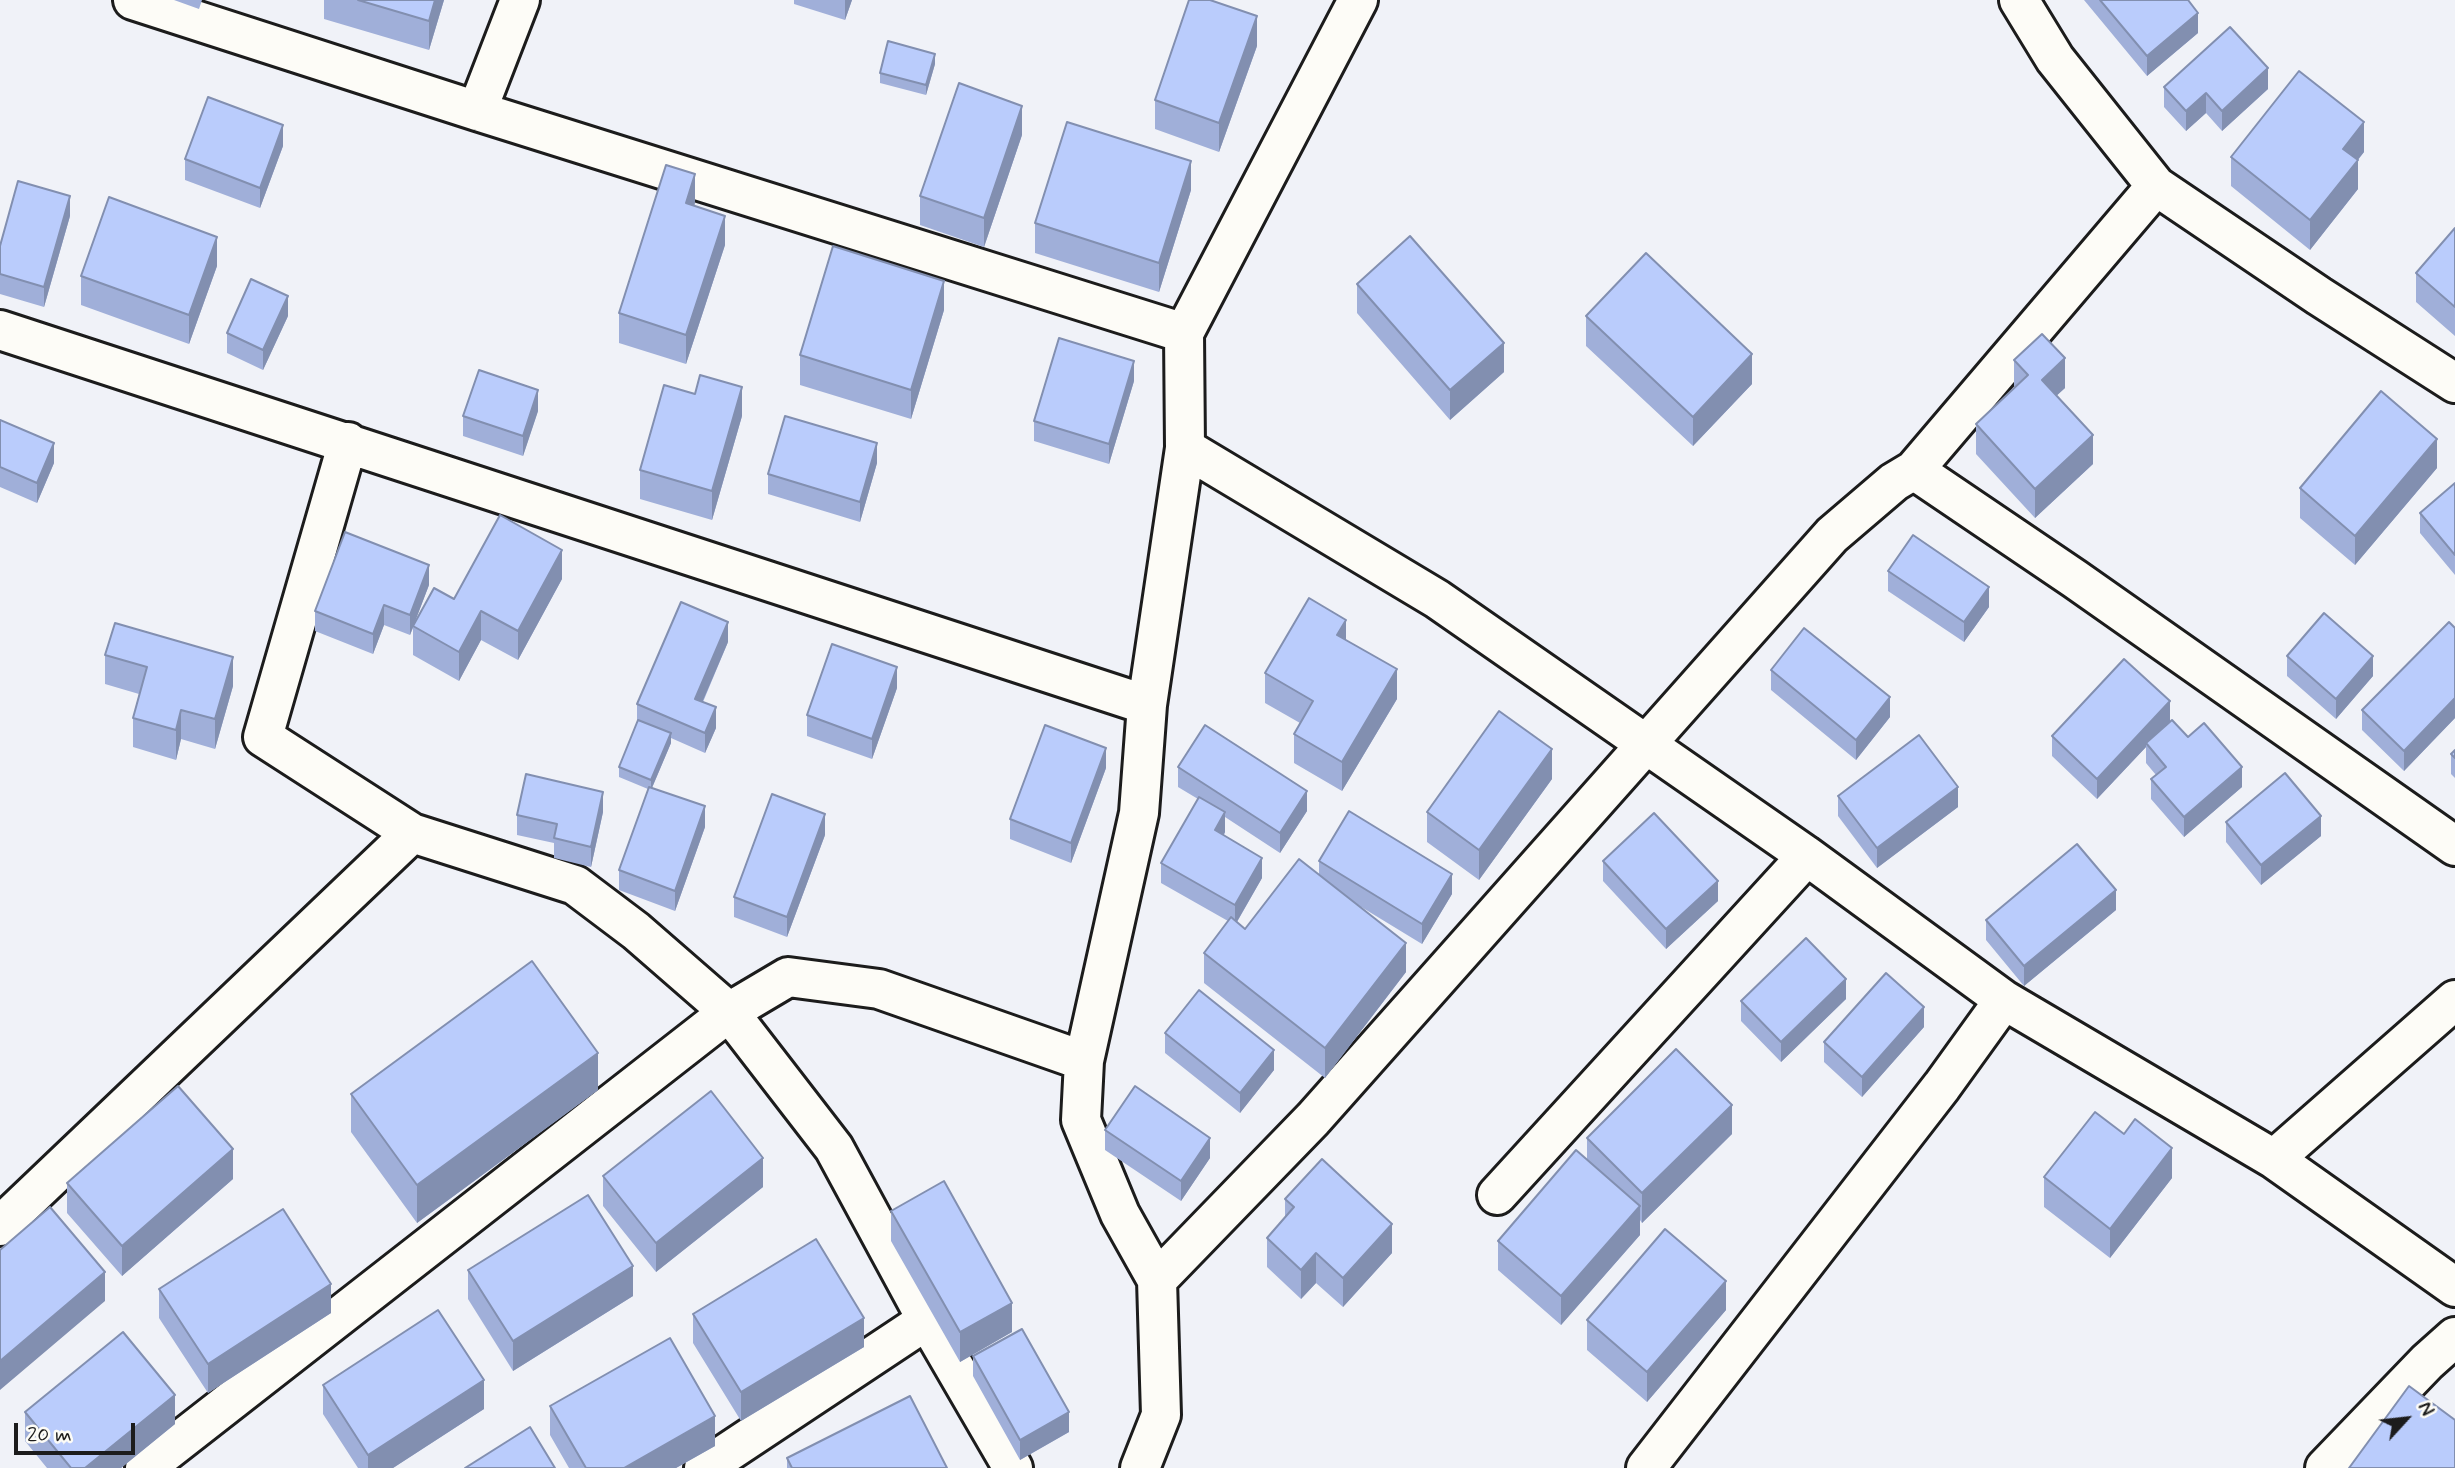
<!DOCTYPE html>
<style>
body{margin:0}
#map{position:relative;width:2455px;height:1468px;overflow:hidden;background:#f0f2f8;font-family:Mynerve,sans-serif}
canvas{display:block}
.north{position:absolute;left:2371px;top:1384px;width:70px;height:70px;-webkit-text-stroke:5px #fdfcf7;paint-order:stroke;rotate:63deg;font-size:19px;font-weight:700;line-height:28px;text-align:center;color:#1c1c1c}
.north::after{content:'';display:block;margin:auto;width:24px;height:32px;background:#1c1c1c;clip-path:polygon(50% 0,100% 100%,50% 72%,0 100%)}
.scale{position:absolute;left:14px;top:1423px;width:121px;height:32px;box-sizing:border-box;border:4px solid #1c1c1c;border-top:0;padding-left:9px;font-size:21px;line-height:24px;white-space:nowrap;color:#1c1c1c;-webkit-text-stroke:5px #fdfcf7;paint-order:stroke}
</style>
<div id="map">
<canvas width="2455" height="1468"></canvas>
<div class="north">N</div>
<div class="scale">20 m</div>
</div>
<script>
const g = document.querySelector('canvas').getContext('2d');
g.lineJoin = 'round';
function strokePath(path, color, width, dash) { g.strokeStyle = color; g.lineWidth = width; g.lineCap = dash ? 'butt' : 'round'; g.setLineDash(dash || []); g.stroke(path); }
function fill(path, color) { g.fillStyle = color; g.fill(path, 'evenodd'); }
const minor = new Path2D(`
 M133,0L477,111L1184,333
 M2019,0L2055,59L2156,186L2319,296L2455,383
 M477,111L520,0
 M0,330L1147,705
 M348,442L263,737L412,833L575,885L636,931L729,1012L834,1148L927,1320L1013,1468
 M1185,448L1437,599L1807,856L2004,1000L2274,1159L2455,1287
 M1914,470L2156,186
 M2274,1159L2455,1000
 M1497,1195L1807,856
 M0,1226L412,833
 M1157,1280L1313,1119L1832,535L1894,482L1914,470L2075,579L2455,846
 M145,1468L729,1012L788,977L879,989L1084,1061
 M704,1468L927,1320
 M1140,1468L1161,1415L1157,1280L1120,1214L1081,1120L1084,1061L1139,813L1147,705L1185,448L1184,333L1358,0
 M1646,1468L1942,1086L2004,1000
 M2325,1468L2427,1362L2455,1337`);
const wall = new Path2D(`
 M174,0H202L199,9Z
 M324,0H444L429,50L324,19Z
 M794,0H852L845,20L794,4Z
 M2084,0H2188L2198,33L2147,76Z
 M1257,46L1219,152L1155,129V100Z
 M935,64L926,95L880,83V73Z
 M2164,87L2268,89L2222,131L2206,113L2186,131L2164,107Z
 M1022,135L984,247L920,225V196Z
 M283,146L260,208L185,180V159Z
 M2364,152L2358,160V189L2310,250L2231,186V157Z
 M1191,190L1159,292L1035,253V223Z
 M695,203L694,206L725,245L686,364L619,343V313Z
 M70,216L44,307L0,294V246Z
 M2455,228V336L2416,302V273Z
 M217,266L189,344L81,305V276Z
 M1357,284L1504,372L1450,420L1357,313Z
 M944,310L911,419L800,385V355Z
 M288,316L263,370L227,353V333Z
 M1586,316L1752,384L1693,446L1586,346Z
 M2014,360L2065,388L2056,396L2093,464L2035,518L1976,454V424L2014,388Z
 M1134,381L1109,464L1034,441V421Z
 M538,411L523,456L463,436V416Z
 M742,416L712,520L640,499V470Z
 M0,420L54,463L37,503L0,487Z
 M877,463L860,522L768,494V474Z
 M2437,468L2355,565L2300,518V488Z
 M2455,483V575L2420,533V513Z
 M1888,571L1989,607L1964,642L1888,591Z
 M562,579L518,660L481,640L459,681L413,655V628L410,635L384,625L373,654L315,631V611L429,585L415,621L454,599Z
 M2455,628V718L2404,771L2362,730V710Z
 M1346,640L1397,699L1342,791L1294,763V734L1300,723L1265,703V673Z
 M728,642L703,702L716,728L705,753L671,738V743L652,788L705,827L675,911L619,890V870L648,789L619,777V767L637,722V704Z
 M105,655L233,686L215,749L181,739L176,760L133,747V718L139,694L105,684Z
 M2287,656L2373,676L2336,719L2287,676Z
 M1771,670L1890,717L1856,760L1771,690Z
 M897,688L872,759L807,736V715Z
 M2170,721L2242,787L2184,837L2151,799V779L2156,775L2146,763V747L2097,799L2052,756V736Z
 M2455,750V778L2451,774V754Z
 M1178,767L1307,811L1280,853L1225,817V832L1224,835L1262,878L1237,922L1245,929L1319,875V861L1452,894L1422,944L1358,905L1406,972L1325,1078L1204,983V953L1228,921L1161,883V863L1198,799L1178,787Z
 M1106,768L1071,863L1010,839V819Z
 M1552,779L1479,880L1427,842V812Z
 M1838,796L1958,807L1877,868L1838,816Z
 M603,812L591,867L554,858V843L517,835V815Z
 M2226,822L2321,836L2261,885L2226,842Z
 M825,835L787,937L734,917V897Z
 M1603,861L1718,901L1666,949L1603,881Z
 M2116,910L2024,986L1986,940V920Z
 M1846,999L1781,1062L1741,1021V1001Z
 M1924,1027L1862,1097L1824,1062V1042Z
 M1165,1033L1274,1070L1240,1113L1165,1053Z
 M598,1090L417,1223L351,1132V1094Z
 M1105,1130L1210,1158L1181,1201L1105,1150Z
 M1732,1134L1642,1223L1640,1220V1235L1561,1325L1498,1270V1241L1587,1159V1138Z
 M603,1176L763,1187L656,1272L603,1206Z
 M2044,1177L2172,1178L2110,1258L2044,1207Z
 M233,1179L122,1276L67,1213V1183Z
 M1285,1199L1392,1253L1343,1307L1316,1283L1301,1299L1267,1267V1238L1285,1217Z
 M891,1211L1012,1332L960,1362L891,1241Z
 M468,1270L633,1296L513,1371L468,1299Z
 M159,1289L331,1313L208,1393L159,1318Z
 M1726,1310L1647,1402L1587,1350V1320Z
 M693,1314L864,1347L741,1421L693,1343Z
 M973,1356L1069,1432L1020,1460L973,1376Z
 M323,1385L484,1409L393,1468H358L323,1414Z
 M550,1406L715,1446L676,1468H569L550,1435Z
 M25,1412L175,1424L121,1468H47L25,1441Z
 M787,1458L947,1468H787Z`);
const shadedWall = new Path2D(`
 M435,0H444L429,50V21Z
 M845,0H852L845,20Z
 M2198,13V33L2147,76V56Z
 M1257,16V46L1219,152V123Z
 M935,54V64L926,95V85Z
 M2268,68V89L2222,131V111Z
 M2206,93V113L2186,131V111Z
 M1022,106V135L984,247V218Z
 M2364,122V152L2343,178V149Z
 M283,125V146L260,208V188Z
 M2358,160V189L2310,250V220Z
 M1191,161V190L1159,292V263Z
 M695,174V203L686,233V203Z
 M70,196V216L44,307V287Z
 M725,216V245L686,364V335Z
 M217,237V266L189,344V315Z
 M944,281V310L911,419V390Z
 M288,296V316L263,370V350Z
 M1504,343V372L1450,420V390Z
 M1752,354V384L1693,446V417Z
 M2065,358V388L2042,409V380Z
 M1134,361V381L1109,464V444Z
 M742,387V416L712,520V491Z
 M538,390V411L523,456V436Z
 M2093,435V464L2035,518V489Z
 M2437,439V468L2355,565V536Z
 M54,443V463L37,503V483Z
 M877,443V463L860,522V502Z
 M562,550V579L518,660V631Z
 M429,565V585L410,635V615Z
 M1989,587V607L1964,642V622Z
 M384,605V625L373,654V634Z
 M481,611V640L459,681V652Z
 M1346,620V649L1337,635Z
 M728,622V642L695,719V699Z
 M2373,656V676L2336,719V699Z
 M233,657V686L215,749V719Z
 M897,667V688L872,759V739Z
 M1397,669V699L1342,791V762Z
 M1890,697V717L1856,760V740Z
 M2455,698V718L2404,771V751Z
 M2170,701V721L2146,743V747L2097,799V779Z
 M716,707V728L705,753V733Z
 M181,710V739L176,760V730Z
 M671,733V743L651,790V780Z
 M1106,748V768L1071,863V843Z
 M1552,749V779L1479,880V850Z
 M2242,767V787L2184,837V817Z
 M1958,787V807L1877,868V848Z
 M1307,791V811L1280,853V833Z
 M603,792V812L591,867V847Z
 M705,806V827L675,911V891Z
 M1225,812V832L1215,851V830Z
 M825,814V835L787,937V917Z
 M2321,816V836L2261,885V865Z
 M1262,858V878L1235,925V905Z
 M1452,874V894L1422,944V924Z
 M1718,881V901L1666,949V929Z
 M2116,890V910L2024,986V966Z
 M1406,943V972L1325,1078V1048Z
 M1846,979V999L1781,1062V1042Z
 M1924,1007V1027L1862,1097V1077Z
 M1274,1050V1070L1240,1113V1093Z
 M598,1053V1090L417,1223V1185Z
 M1732,1105V1134L1642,1223V1193Z
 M1210,1138V1158L1181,1201V1181Z
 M2172,1148V1178L2110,1258V1229Z
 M233,1149V1179L122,1276V1246Z
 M763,1158V1187L656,1272V1243Z
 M1640,1206V1235L1561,1325V1296Z
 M1392,1224V1253L1343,1307V1278Z
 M1316,1253V1283L1301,1299V1270Z
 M633,1266V1296L513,1371V1341Z
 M105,1272V1301L0,1390V1361Z
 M1726,1281V1310L1647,1402V1372Z
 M331,1284V1313L208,1393V1364Z
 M1012,1303V1332L960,1362V1332Z
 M864,1318V1347L741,1421V1392Z
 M484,1380V1409L393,1468H368V1455Z
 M175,1395V1424L121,1468H85Z
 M1069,1412V1432L1020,1460V1440Z
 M715,1416V1446L676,1468H624Z`);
const building = new Path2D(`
 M358,0H435L429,21Z
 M1189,0H1210L1257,16L1219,123L1155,100Z
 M2100,0H2188L2198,13L2147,56Z
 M2230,27L2268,68L2222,111L2206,93L2186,111L2164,87Z
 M888,41L935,54L926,85L880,73Z
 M2299,71L2364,122L2343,149L2358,160L2310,220L2231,157Z
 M959,83L1022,106L984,218L920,196Z
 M208,97L283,125L260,188L185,159Z
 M1067,122L1191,161L1159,263L1035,223Z
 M666,165L695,174L686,203L725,216L686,335L619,313Z
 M18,181L70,196L44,287L0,274V246Z
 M109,197L217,237L189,315L81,276Z
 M2455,228V307L2416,273Z
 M1410,236L1504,343L1450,390L1357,284Z
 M833,246L944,281L911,390L800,355Z
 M1646,253L1752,354L1693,417L1586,316Z
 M251,279L288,296L263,350L227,333Z
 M2042,334L2065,358L2042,380L2093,435L2035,489L1976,424L2028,375L2014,360Z
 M1059,338L1134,361L1109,444L1034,421Z
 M479,370L538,390L523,436L463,416Z
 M700,375L742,387L712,491L640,470L664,385L695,394Z
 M2381,391L2437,439L2355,536L2300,488Z
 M785,416L877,443L860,502L768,474Z
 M0,420L54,443L37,483L0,467Z
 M2455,483V555L2420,513Z
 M500,515L562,550L518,631L481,611L459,652L413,626L434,588L454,599Z
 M345,532L429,565L410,615L384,605L373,634L315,611Z
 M1913,535L1989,587L1964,622L1888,571Z
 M1309,598L1346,620L1337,635L1397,669L1342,762L1294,734L1313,701L1265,673Z
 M681,602L728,622L695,699L716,707L705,733L637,704Z
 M2324,613L2373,656L2336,699L2287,656Z
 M2449,622L2455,628V698L2404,751L2362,710Z
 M115,623L233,657L215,719L181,710L176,730L133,718L147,667L105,655Z
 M1804,628L1890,697L1856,740L1771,670Z
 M832,644L897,667L872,739L807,715Z
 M2124,659L2170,701L2097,779L2052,736Z
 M1499,711L1552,749L1479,850L1427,812Z
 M638,720L671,733L651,780L619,767Z
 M2172,720L2188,737L2204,723L2242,767L2184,817L2151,779L2166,767L2146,743Z
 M1045,725L1106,748L1071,843L1010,819Z
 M1205,725L1307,791L1280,833L1178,767Z
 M1919,735L1958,787L1877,848L1838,796Z
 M2455,750V758L2451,754Z
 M2285,773L2321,816L2261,865L2226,822Z
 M526,774L603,792L591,847L554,838L557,824L517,815Z
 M649,787L705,806L675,891L619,870Z
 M772,794L825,814L787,917L734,897Z
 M1199,797L1225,812L1215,830L1262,858L1235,905L1161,863Z
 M1349,811L1452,874L1422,924L1319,861Z
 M1654,813L1718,881L1666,929L1603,861Z
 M2077,844L2116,890L2024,966L1986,920Z
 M1299,859L1406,943L1325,1048L1204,953L1231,917L1245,929Z
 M1806,938L1846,979L1781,1042L1741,1001Z
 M532,961L598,1053L417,1185L351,1094Z
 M1886,973L1924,1007L1862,1077L1824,1042Z
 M1199,990L1274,1050L1240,1093L1165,1033Z
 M1676,1049L1732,1105L1642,1193L1587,1138Z
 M178,1086L233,1149L122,1246L67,1183Z
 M1135,1086L1210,1138L1181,1181L1105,1130Z
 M711,1091L763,1158L656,1243L603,1176Z
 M2095,1112L2124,1134L2135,1119L2172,1148L2110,1229L2044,1177Z
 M1576,1150L1640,1206L1561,1296L1498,1241Z
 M1322,1159L1392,1224L1343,1278L1316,1253L1301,1270L1267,1238L1294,1207L1285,1199Z
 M944,1181L1012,1303L960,1332L891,1211Z
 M588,1195L633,1266L513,1341L468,1270Z
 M50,1207L105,1272L0,1361V1250Z
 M283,1209L331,1284L208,1364L159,1289Z
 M1665,1229L1726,1281L1647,1372L1587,1320Z
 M816,1239L864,1318L741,1392L693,1314Z
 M438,1310L484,1380L368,1455L323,1385Z
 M1022,1329L1069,1412L1020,1440L973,1356Z
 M123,1332L175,1395L85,1468H71L25,1412Z
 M670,1338L715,1416L624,1468H586L550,1406Z
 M2409,1386L2455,1420V1468H2349Z
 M910,1396L947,1468H792L787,1458Z
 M530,1427L555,1468H465Z`);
strokePath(minor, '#1c1c1c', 44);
strokePath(minor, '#fdfcf7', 38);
fill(wall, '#a0afd9');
fill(shadedWall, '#828fb0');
fill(building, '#baccfc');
strokePath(building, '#828fb0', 2);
</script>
